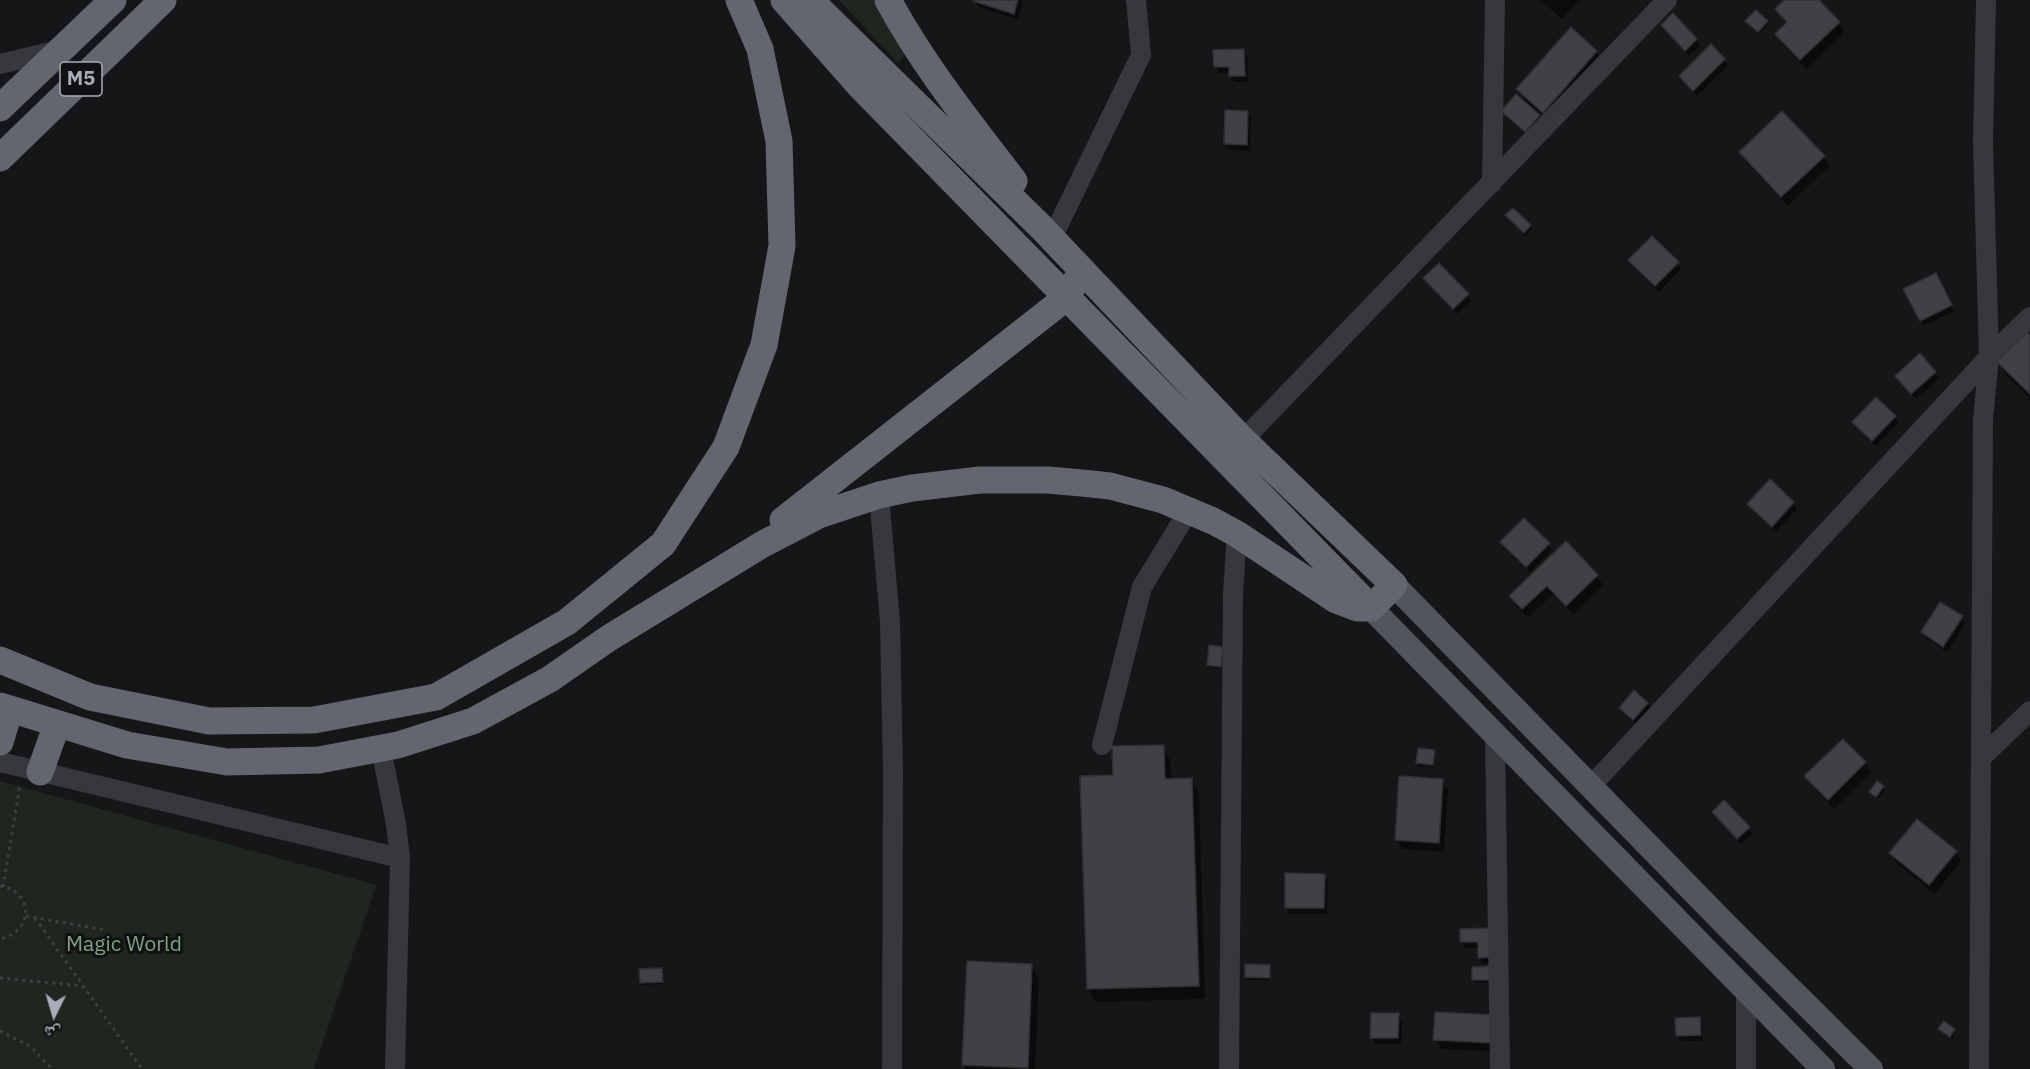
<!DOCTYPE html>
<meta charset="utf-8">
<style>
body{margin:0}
#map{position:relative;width:2030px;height:1069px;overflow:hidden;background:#161618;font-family:"IBM Plex Sans","Noto Naskh Arabic",sans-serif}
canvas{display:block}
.north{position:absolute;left:24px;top:985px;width:60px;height:60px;-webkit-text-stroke:4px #111113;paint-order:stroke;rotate:185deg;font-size:16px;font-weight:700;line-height:24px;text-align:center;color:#a8adb8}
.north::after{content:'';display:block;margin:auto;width:21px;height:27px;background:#a8adb8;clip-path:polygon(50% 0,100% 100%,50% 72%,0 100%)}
</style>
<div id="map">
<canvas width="2030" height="1069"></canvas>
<div class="north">ش</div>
</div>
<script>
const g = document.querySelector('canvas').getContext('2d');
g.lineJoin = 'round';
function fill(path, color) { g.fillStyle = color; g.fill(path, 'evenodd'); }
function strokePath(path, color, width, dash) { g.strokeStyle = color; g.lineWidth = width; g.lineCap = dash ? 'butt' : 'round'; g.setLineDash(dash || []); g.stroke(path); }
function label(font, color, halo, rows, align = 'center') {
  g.font = font + ' "IBM Plex Sans",sans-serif'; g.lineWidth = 6; g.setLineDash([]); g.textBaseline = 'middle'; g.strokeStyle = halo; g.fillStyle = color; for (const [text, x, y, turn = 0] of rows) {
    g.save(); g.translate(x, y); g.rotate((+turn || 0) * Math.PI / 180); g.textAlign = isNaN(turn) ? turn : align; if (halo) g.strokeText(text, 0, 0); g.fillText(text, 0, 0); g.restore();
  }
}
const green = new Path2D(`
 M839,0H874L905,56L898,63Z
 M0,781L376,885L314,1069H0Z`);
const shadow = new Path2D(`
 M975,0H1021L1023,2L1017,19L978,7Z
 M1540,0H1579L1562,19Z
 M1787,0H1816L1839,23L1844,33L1807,69L1782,44L1777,34L1787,24L1777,10Z
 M1673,15L1700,46L1689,56L1662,25Z
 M1767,22L1768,24L1760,34L1749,24Z
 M1243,50L1247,57L1248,82H1234L1230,73H1219L1216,67Z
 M1596,52L1602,61L1549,121L1536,110L1543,122L1529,137L1506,117L1503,111L1527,104L1518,90Z
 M1724,59L1728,66L1697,96L1680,76Z
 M1247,112L1251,118L1250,151L1229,150L1225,144Z
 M1741,153L1824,157L1829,166L1788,206L1746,162Z
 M1513,210L1532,229L1526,235L1509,218Z
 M1653,238L1678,263L1681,269L1659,292L1634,267L1630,261Z
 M1935,275L1954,311L1924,326L1905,290Z
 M1425,279L1467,295L1471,301L1457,314Z
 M2030,338V398L2006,375L1999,363Z
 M1920,356L1939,379L1916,399L1897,376Z
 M1895,417L1898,423L1876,446L1857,428L1853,422Z
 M1770,482L1793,503L1797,509L1776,532L1752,510L1749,504Z
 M1502,542L1548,544L1552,550L1530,572L1505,549Z
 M1566,543L1597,576L1603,585L1573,614L1553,594L1528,618L1516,606L1511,596Z
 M1962,617L1965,624L1947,652L1926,638L1922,632Z
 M1222,649L1224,651L1222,669L1210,668L1208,665Z
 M1647,703L1651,710L1637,725L1624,714L1621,708Z
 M1163,747L1170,760L1171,780H1192L1199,793L1205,999L1096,1002L1088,989L1114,776Z
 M1434,751V767L1419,766L1418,763Z
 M1865,763L1871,772L1834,809L1812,786L1806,777Z
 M1442,781L1448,790L1444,852L1402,849L1397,839Z
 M1877,783L1885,790L1878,799L1870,792Z
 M1714,813L1749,828L1752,834L1741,844Z
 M1956,852L1961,861L1935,894L1896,863L1891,853Z
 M1324,875L1328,882L1327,914H1290L1286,908Z
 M1496,936V963L1483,964L1479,957V948H1465L1462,942Z
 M1032,966L1039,979L1035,1069H966L964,1065Z
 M1270,967V980H1248L1246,977Z
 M1473,968L1494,982L1475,983Z
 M661,969L663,984L642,985L641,983Z
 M1398,1015L1402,1021L1401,1044H1375L1372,1037Z
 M1494,1017L1499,1052L1441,1049L1435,1039Z
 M1699,1019L1703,1025V1041H1681L1677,1035Z
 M1940,1029L1954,1030L1955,1033L1952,1039Z`);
const building = new Path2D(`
 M973,0H1018L1014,14L973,1Z
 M1784,0H1819L1840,22L1800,60L1775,34L1787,22L1775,9Z
 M1756,10L1768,21L1758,32L1745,21Z
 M1673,13L1697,39L1685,51L1661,25Z
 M1571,27L1597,51L1543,113L1516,89Z
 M1711,44L1725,59L1693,91L1679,76Z
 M1244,49L1245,76H1229V67H1214L1213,50Z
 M1516,94L1540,115L1525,132L1501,111Z
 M1225,110L1248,111L1247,145L1224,144Z
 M1782,111L1825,156L1781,197L1739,152Z
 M1513,208L1531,225L1524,233L1505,215Z
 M1652,236L1679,262L1655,286L1628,260Z
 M1439,263L1469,294L1453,309L1423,278Z
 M1936,273L1952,305L1920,321L1903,289Z
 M2026,332L2030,335V394L1997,362Z
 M1920,353L1936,372L1911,394L1895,376Z
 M1876,397L1896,416L1872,441L1852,422Z
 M1770,479L1794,502L1772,527L1747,504Z
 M1524,518L1550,543L1526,567L1500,542Z
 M1566,541L1598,575L1566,606L1547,586L1522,609L1509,596Z
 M1940,602L1963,616L1943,647L1921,632Z
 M1209,645L1223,647L1221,667L1207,665Z
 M1634,690L1648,703L1633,720L1619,708Z
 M1843,739L1866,762L1828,800L1804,776Z
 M1164,745L1165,779L1192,778L1199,986L1087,989L1080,776L1113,775L1112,746Z
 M1418,748L1435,750L1433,765L1416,763Z
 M1399,776L1443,779L1439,843L1395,840Z
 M1877,781L1884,786L1876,797L1869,792Z
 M1724,800L1750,827L1737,839L1712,812Z
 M1917,819L1957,851L1929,885L1889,853Z
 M1285,873L1325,874L1324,908H1285Z
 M1493,928V957L1478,958V942H1460V929Z
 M967,961L1032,964L1028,1068L962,1065Z
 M1245,964L1270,965V978L1245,977Z
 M1493,966V980H1472V967Z
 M662,968L663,982L640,983L639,969Z
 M1435,1012L1495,1015L1494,1043L1433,1040Z
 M1371,1013H1399L1398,1038H1370Z
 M1700,1017L1701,1035L1676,1036L1675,1018Z
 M1944,1021L1955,1029L1950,1037L1938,1029Z`);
const path = new Path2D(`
 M0,886C34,891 34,932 0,939
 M3,887L20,785
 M26,916L105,930
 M35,918L142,1069
 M0,978L83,986
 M0,1031L30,1046L52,1069`);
const minor = new Path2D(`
 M0,64L59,50
 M1492,183L1495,0
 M1052,238L1141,55L1136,0
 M1243,440L1667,0
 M879,495L890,622L893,772L892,1069
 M1495,736L1500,1069
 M1102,745L1142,587L1189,510
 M381,748L396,824L400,858L395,1069
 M1982,757L2030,711
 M0,762L400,858
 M1591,786L1989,357L2030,317
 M1229,1069L1233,593L1237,534
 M1746,1069V991
 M1979,1069L1983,419L1989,357L1983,143L1986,0`);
const major = new Path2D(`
 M1394,585L1729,928L1871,1069
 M1371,608L1823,1069`);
const highway = new Path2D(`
 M784,0L860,86L1371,608
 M888,0C923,65 969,122 1014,181
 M0,108L113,0
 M0,158L163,0
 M783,520L1067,297L1075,282
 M0,660L90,697L209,721L314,720L436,697L567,622L663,544L726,447L764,345L782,246L779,141L760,49L739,0
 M0,706L127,745L227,762L319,760L398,745L473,721L550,679L609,638L763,544L819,515L879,495L912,488L980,480H1048L1082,483L1110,486L1163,500L1213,521L1237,534L1336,600L1357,608H1371L1394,585L1243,440L1042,228L810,0
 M0,742L10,709
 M40,772L57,724`);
const shields = [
 [81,79,42]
];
const shieldNames = [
 ["M5",81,79]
];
const parkNames = [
 ["Magic World",124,945]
];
fill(green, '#1e261f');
fill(shadow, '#0007');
fill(building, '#404145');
strokePath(building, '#303034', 1.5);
strokePath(path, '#3d3f44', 3, [3, 4.5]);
strokePath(minor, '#37383d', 20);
strokePath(major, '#53555c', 24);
strokePath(highway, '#63666e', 27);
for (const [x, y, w] of shields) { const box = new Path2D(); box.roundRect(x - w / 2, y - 17, w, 34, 4.5); g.fillStyle = '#111113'; g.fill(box); strokePath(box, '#a8adb8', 1.5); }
label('bold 20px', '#a8adb8', null, shieldNames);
label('21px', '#7fa381', '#111113', parkNames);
</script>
